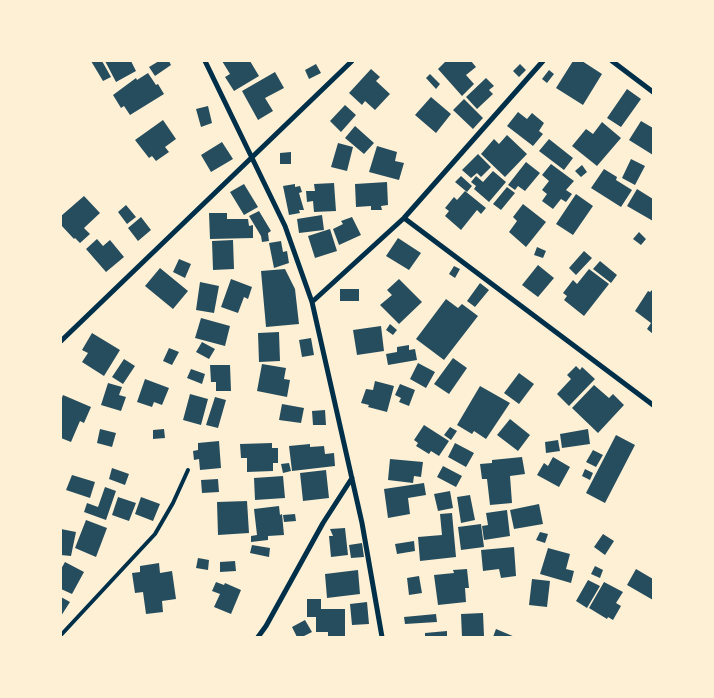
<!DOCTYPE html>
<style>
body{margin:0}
#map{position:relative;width:714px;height:698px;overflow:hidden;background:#fdf0d5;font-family:"Varela Round",sans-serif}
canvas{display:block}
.frame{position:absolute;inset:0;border:62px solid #fdf0d5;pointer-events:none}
</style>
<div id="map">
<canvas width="714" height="698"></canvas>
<div class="frame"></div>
</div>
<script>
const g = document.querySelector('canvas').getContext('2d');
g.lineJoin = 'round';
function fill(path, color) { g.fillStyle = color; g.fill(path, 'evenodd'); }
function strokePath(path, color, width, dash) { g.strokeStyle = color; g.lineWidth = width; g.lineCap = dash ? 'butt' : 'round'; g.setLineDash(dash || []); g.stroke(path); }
const building = new Path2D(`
 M91,61H102L111,77L103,81Z
 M105,61H131L136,71L116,82Z
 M159,61H169L171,65L155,76L149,67Z
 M222,61H250L259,76L234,91L225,77L230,74Z
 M446,61H471L476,67L466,75L474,84L462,96L438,69Z
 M573,61H582L602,74L583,105L556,88Z
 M316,64L321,73L309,79L305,70Z
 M520,64L526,70L519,77L513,71Z
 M371,69L380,77L376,81L390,94L375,110L365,101L362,105L349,93Z
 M549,70L554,74L547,83L542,79Z
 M275,72L284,88L265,98L273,111L258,120L242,91Z
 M148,73L156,85L158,84L164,94L130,115L124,106L121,108L113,95L136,78L137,80Z
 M430,74L440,84L436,89L426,78Z
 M486,78L494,86L489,90L493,94L477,109L466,97Z
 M627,89L641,99L621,127L607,118Z
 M431,97L451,114L436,133L415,115Z
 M464,99L483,118L473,129L453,110Z
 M345,105L356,115L341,132L330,121Z
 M208,106L212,123L201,127L196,109Z
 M518,112L527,119L532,113L544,123L539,131L543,134L533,146L507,126Z
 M163,120L176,139L165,147L169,152L156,161L152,156L149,158L135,140Z
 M641,121L653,128V155L629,140Z
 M602,122L621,138L597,166L572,146L586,129L593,134Z
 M355,126L374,143L364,154L345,138Z
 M507,135L527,154L505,177L481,154L494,139L499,144Z
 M549,139L573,158L564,170L539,151Z
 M222,142L233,159L211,172L201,155Z
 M338,143L353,147L347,171L331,167Z
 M377,146L397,152L395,161L404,163L399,180L369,172Z
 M291,152V164H280V153Z
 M478,154L491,167L481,177L477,173L471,178L462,170Z
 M631,159L645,166L635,185L622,178Z
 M526,162L540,173L525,191L518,186L515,190L508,185Z
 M551,164L574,181L566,190L572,194L566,202L561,199L553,209L542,201L547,194L542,190L549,181L542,175Z
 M582,165L587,172L581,177L575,171Z
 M604,169L617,177L616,180L632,190L621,207L591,188Z
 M493,171L506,182L489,202L474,189L476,186L471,182L476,176L483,182Z
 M461,176L472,186L467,192L455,182Z
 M387,182L388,205L381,206L382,210H371V206L356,207L355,184Z
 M334,183L336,211L314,212L313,201L307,202L306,191H315L314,184Z
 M244,184L258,207L244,215L230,192Z
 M295,184V187L300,186L302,192L299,193L304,210H299L300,213L289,215L283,186Z
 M507,187L515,193L501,210L493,204Z
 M637,189L653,199V221L627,206Z
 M465,191L486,208L481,214L477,210L461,230L445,216L449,211L445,208L454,197L457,200Z
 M576,194L593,206L573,235L556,224Z
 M84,196L100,213L84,228L90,234L80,243L75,238L74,239L61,225V216Z
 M523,204L546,222L526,247L509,232L517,221L513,217Z
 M126,205L136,217L127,224L118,212Z
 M259,211L271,231L268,233L269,241L262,242L261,236L249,216Z
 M209,213H227V219H248L249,226L253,225V238L210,239Z
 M322,215L324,230L299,233L297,219Z
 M141,217L151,230L138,241L128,228Z
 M352,217L361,235L339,245L333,229L343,224L341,221Z
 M330,229L337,251L315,258L308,236Z
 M639,232L646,239L641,245L633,239Z
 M398,238L421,253L409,270L386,256Z
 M97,239L103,246L110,240L124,257L106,272L86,249Z
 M233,240L234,269L213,270L212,241Z
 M281,241L283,252L287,251L289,263L274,268L269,243Z
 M537,247L546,251L543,258L534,255Z
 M584,251L592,258L576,275L569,268Z
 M179,259L191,264L185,278L173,272Z
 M600,261L617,275L611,283L593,269Z
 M538,265L554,278L538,297L522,285Z
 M454,266L460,269L455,278L449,274Z
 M160,268L188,291L173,309L145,286Z
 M285,269L295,289L299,324L266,327L261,271Z
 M589,269L609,284L584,316L564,300L567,296L563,293L573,280L577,284Z
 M231,279L252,287L248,299L244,297L238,313L221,307Z
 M399,279L422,302L399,324L380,305L392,295L387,290Z
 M200,282L219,286L214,313L196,310Z
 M480,283L489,290L475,307L467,301Z
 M340,289H359V301H340Z
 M653,289V334L647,329L651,323L635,311L648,291L650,292Z
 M446,299L458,308L462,304L478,316L444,360L416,339Z
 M201,318L230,326L225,346L195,338Z
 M390,324L397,330L393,335L386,330Z
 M381,326L384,351L357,355L353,330Z
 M279,332L280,361L259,362L258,333Z
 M92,333L120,350L104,376L82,362L88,353L82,350Z
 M311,338L314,355L302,357L299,340Z
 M202,342L215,349L209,359L196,352Z
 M409,345V350L415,349L417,360L388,365L386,354L397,352V347Z
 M169,348L179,352L172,365L163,361Z
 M453,358L467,368L449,394L434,384Z
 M124,359L135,366L123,384L112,377Z
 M418,363L435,372L426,388L410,379Z
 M262,364L286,368L284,379L290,380L287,397L257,391Z
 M210,365H230L231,391H216V382H211Z
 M576,366L580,370L582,367L595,379L569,406L557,394L571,379L567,375Z
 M191,369L205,374L202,384L187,378Z
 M519,373L534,384L519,404L504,393Z
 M145,379L169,388L162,405L154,402L152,407L137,402Z
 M375,381L394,386L387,412L368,407L369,405L361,403L366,389L373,390Z
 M108,383L122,387L119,395L126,397L121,411L101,405Z
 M400,384L415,390L409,406L399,402L401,398L395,395Z
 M594,385L609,398L613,394L624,405L598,433L572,408Z
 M480,386L510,403L486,439L474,431L472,434L457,425Z
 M190,394L208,399L201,425L183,420Z
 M63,395L91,407L84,423L80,421L71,442L61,438V400Z
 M215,397L226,400L218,428L206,425Z
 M282,404L304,408L301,423L279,420Z
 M325,410L326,425H313L312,411Z
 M510,419L530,435L518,451L497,435Z
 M424,425L449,441L439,456L431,451L429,454L416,446L418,443L414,440Z
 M450,427L457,431L451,440L444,435Z
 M100,429L116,433L112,447L97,443Z
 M164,429L165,438L153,439V430Z
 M588,429L590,444L562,448L560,434Z
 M616,435L635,445L605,503L586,493Z
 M558,440L560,451L546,453L545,442Z
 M219,441L221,468L200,470L199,459L194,460L193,451L198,450V443Z
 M272,443V448H278V463H273V471L247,472V458H241L240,444Z
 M455,443L474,453L466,467L448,457Z
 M310,444V447L324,446L325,454L334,453L335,466L292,471L289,446Z
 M593,450L603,455L596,467L586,462Z
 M522,457L525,474L510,476L512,503L490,505L487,479H482L480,464L492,463V460Z
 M553,457L570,467L559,487L537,475L544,463L548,466Z
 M390,459L423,462L421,477L414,476L413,483L388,480Z
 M289,463L291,471L283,473L281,464Z
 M443,466L462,476L456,487L437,477Z
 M112,468L129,474L125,485L109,479Z
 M585,469L593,473L590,480L582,476Z
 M326,470L329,498L303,501L300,473Z
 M72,475L95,482L90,498L66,490Z
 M283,476L285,498L255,500L254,478Z
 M218,479L219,492L202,493L201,480Z
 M424,483L426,495L408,498L410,514L388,518L384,489Z
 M105,487L116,491L106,520L84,512L87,503L98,507Z
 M450,491L453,508L438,511L434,494Z
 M470,495L475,520L461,523L457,497Z
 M118,497L136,503L129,521L112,515Z
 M141,497L160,504L153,521L135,514Z
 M247,501L249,533L218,535L217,502Z
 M539,504L543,524L514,529L510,510Z
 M279,506L280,515L282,514L284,535L268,536V540L251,542V536L257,535L254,509Z
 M507,510L510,536L484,540L482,526L488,525L486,513Z
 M452,513L456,557L420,561L418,537L442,535L440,514Z
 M295,514L296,521L284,522L283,515Z
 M86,520L107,528L96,557L75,548Z
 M481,524L484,547L461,550L458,527Z
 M345,528L348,555L331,557L329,536H333L330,529Z
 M61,529L76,532L71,556L61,555Z
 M540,532L548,534L545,543L536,540Z
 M603,534L614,541L605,555L594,547Z
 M414,541L415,551L397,554L395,544Z
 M362,543L364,557L351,558L349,545Z
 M252,545L270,548L269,557L250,553Z
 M514,547L516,576L501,578L499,569L483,571L481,550Z
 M548,548L570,554L566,569L574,571L571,583L540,574Z
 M198,558L209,560L208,570L196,568Z
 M235,561L236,571L220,572V562Z
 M65,562L84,572L72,594L61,589V569Z
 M159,563L160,573L172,571L176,599L162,601L163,612L146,614L143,592L135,593L132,573L140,572V566Z
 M595,566L603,570L600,578L591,574Z
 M467,569L469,588H465L466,602L438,605L434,575L454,573L453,570Z
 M636,569L653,579V600L627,585Z
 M358,570L360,594L327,598L325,574Z
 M419,576L422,593L409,595L407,578Z
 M532,579L550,581L547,607L529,605Z
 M588,580L600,586L587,608L576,601Z
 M216,582L224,585L225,583L241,590L231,614L214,607L220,594L212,591Z
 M604,582L623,592L616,603L621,606L613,620L608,617L607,619L589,608Z
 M61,597L70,602L61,616Z
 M307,599H321V609H345V637H328V632H316V617H307Z
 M367,602L369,624L352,625L350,604Z
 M483,613L484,636L462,637L461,614Z
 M436,614L437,622L405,624L404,617Z
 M305,620L312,632L302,637H297L292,627Z
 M496,629L515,637H493Z
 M447,631V637H425V633Z`);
const service = new Path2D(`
 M61,635L155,534L173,503L188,470`);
const minor = new Path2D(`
 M205,61L285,226L312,302L362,523L382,637
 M612,61L653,92
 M404,218L653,405
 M312,302L404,218L543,61
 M61,341L352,61
 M258,637L266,626L323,523L352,478`);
fill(building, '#264d5e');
strokePath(service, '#003049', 4);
strokePath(minor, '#003049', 5);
</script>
